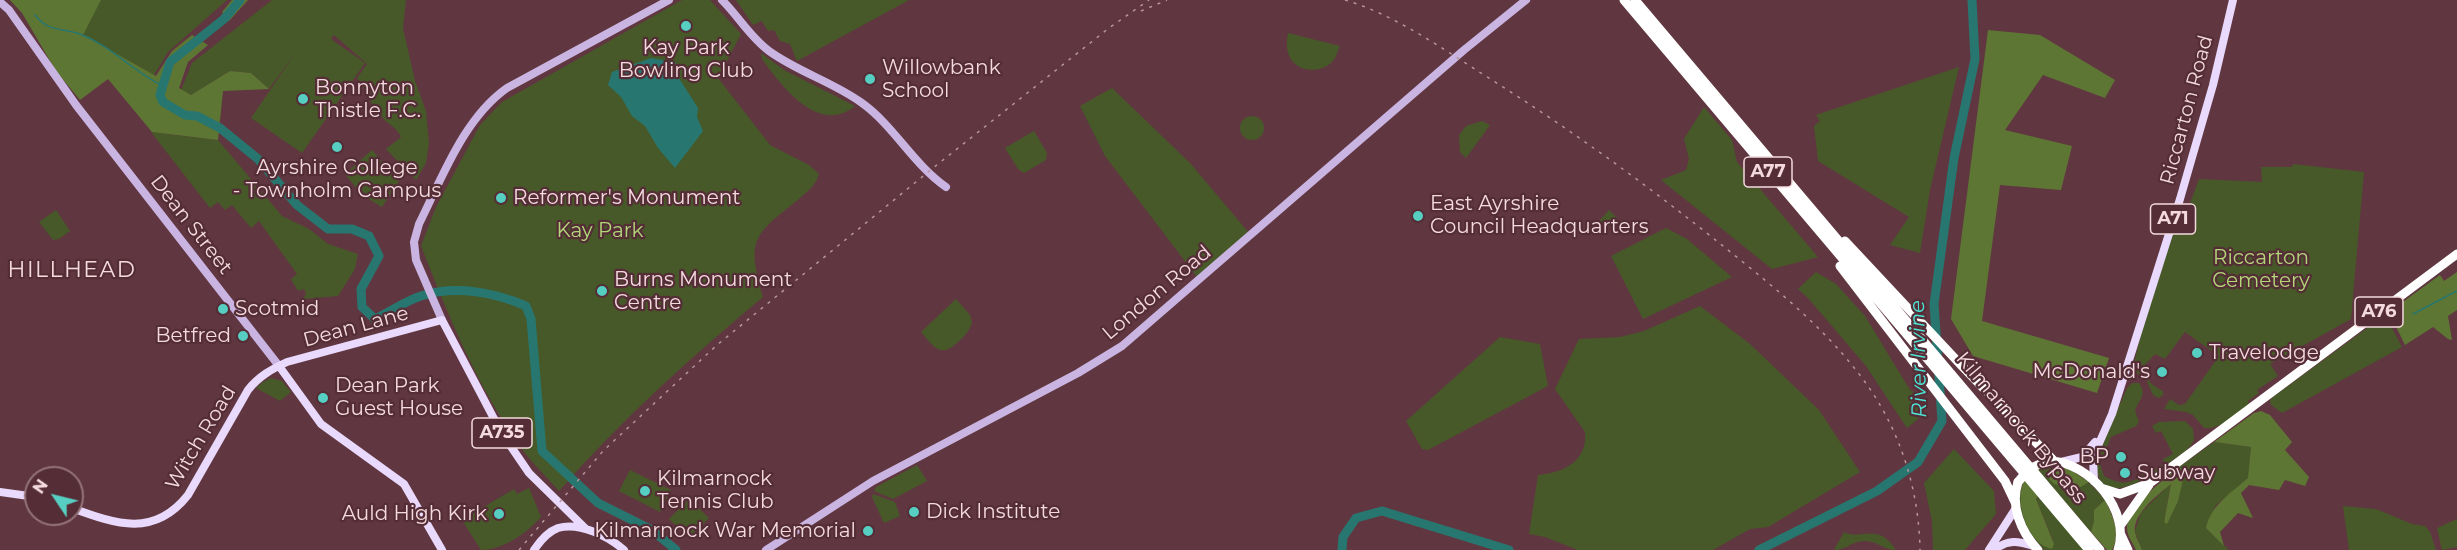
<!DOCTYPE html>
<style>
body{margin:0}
#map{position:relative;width:2457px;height:550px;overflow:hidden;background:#603740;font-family:Montserrat,sans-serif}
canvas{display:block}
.north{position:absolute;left:24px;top:466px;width:60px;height:60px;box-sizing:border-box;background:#542d36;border:2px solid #947279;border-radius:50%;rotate:305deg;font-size:16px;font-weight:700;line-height:24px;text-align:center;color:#f4dade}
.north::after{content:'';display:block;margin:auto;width:21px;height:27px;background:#57cec2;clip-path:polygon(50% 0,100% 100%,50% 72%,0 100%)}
</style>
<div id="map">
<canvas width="2457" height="550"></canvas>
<div class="north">N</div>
</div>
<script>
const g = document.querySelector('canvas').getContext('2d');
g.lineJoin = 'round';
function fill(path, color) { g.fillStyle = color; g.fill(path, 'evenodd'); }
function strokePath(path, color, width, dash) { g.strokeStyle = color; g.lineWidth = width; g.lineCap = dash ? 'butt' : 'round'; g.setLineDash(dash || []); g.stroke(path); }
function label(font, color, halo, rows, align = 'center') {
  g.font = font + ' Montserrat,sans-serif'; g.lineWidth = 4.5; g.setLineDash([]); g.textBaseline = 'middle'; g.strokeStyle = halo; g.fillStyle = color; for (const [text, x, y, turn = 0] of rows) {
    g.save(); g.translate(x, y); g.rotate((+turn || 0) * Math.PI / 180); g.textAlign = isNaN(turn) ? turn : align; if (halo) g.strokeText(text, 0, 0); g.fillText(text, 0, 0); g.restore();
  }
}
const green = new Path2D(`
 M100,0H227L168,52L154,75L79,34Z
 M272,0H406L403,28L415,81L426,111L429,143L426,163L416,180L386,149L401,137C396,126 388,125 381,116C371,106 366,90 357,78L367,64L334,35L331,39L365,63L302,153L251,118L296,52L269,89L251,73L230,71L191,95L181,90L192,63Z
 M682,0H710L741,34L718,78L770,145L809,165L819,174C815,186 809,190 799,199C754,235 746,238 763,297C691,357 621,420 559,491C547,477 533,464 522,449C477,387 449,317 421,246L436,207L480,125L502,102Z
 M736,0H909L797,61L790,44L780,41L774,30L768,31L762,21L753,25Z
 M1288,33L1340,46C1337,52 1336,59 1331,63C1317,75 1292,71 1288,52C1286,46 1287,39 1288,33Z
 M761,53L784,70L855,106C818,136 781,85 762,59Z
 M1959,67L1930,190L1920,253L1890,245L1909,217L1818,161L1814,126L1820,121L1816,115Z
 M1112,88L1191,164L1249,233L1197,277L1105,156L1080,106Z
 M1704,107L1732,140L1737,162L1818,257L1772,269L1661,180L1686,170L1689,159L1684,139Z
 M1240 128a12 12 0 1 1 24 0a12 12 0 1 1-24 0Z
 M1482,121L1490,125L1466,158L1460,152L1459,135L1466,126Z
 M1034,131L1047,153L1046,160L1024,173L1018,169L1005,148Z
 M151,132L218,140L282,216L309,229L328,244L358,254L355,269L338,296L303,299L306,294L304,289L298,291L291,279L297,274L259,221L251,228L232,205L225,210L218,202L210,208Z
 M372,150L399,181L382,207L362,195L345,174Z
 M2293,164L2364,172L2351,319L2270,364L2278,376L2257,390L2259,393L2248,401L2249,404C2236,413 2221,430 2204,428L2193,415L2186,412L2164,409L2170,399L2179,405L2185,404L2219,356L2185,332L2165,359L2155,354L2144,366C2144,379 2152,386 2163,391V395L2159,398L2153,395L2146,379L2135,372L2133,367L2144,322L2177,218L2184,219L2199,179L2262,182L2261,167H2292Z
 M56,210L70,231L59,239L53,240L39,222Z
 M1609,210L1617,218L1601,235L1593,228Z
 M1666,228L1687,239L1732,277L1643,319L1611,256Z
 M1816,272L1836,284L1865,316L1910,390L1922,396L1918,419L1907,428L1866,366L1808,298L1798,289Z
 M956,299L970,315L972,323C969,331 965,336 958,342C940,359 934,347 921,332Z
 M1700,306L1750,344L1819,410L1860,472L1768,527L1750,529L1713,550H1578L1545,537L1529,534L1538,475C1563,473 1588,461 1585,432L1555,389L1579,339L1620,337L1644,331Z
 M2385,315L2402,347L2282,413L2271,405L2270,401L2273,397Z
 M1500,337L1540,344L1548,386L1428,450L1422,449L1406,421Z
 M271,378L282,381L291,392L280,401L256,388L263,382Z
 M2132,383H2139C2148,395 2138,400 2135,411L2139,422L2136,426L2111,437L2100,464L2104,476C2118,484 2132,486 2143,473L2147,476L2164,463L2163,459L2173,454L2161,431L2156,433L2152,426L2159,422L2185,421L2193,429L2194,440C2190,450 2178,456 2170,462C2149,478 2096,513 2096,460L2127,388Z
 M2214,442L2251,447L2249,478L2216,505L2206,528L2229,550H2142L2135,531L2141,513L2171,483L2164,522L2167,523L2185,471L2179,467Z
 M1954,449L1994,491L1996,514L1965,550H1933L1932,521L1924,483Z
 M2053,464C2075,470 2091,482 2105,500L2094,510V521L2091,532L2036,468Z
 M917,465L927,481L893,499L874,491L876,487Z
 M630,470L671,490L660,512L619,491Z
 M2020,487L2054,543L2036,499L2039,494L2086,550H2044C2028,532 2014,512 2020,487Z
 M529,488L541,517C527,533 503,550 481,550L462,520L514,489L517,494Z
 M873,494L895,502L900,516L884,523L872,497Z
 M689,499L709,518L689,538L669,519Z
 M2343,506L2376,509L2412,524L2425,526L2430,532L2436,550H2349Z
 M2457,519V547L2442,550L2437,528Z
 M1844,532C1862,541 1877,521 1896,550C1883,550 1878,541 1865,541C1851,541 1847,550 1834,550Z`);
const forest = new Path2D(`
 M10,0H101L83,35L156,76L172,51L192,35L208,45L188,62L179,88L191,95L230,71L251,73L269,89L223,91L218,140L152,132L108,79L80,100L56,71L22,13Z
 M232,0H248L229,21L222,12Z
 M1988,30L2040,35L2115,80L2105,98L2043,75L2005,130L2072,146L2061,190L2000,185L1982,321L2109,358L2097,393L1973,356L1951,319Z
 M2457,272V310L2448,316L2452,340L2448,339L2433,327L2405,345L2389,312L2440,275L2444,281Z
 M2261,411L2270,415L2292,442L2285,450L2309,477L2305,486L2285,480L2279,490L2249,485L2241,493L2253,518L2238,513L2220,532L2224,546L2206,528C2211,505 2231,493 2248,478L2251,447L2214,442L2254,413Z
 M2179,467L2185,471L2178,501L2167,524L2164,522L2171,484C2159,494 2132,514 2135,532C2136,538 2140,544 2142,550H2136C2133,543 2127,536 2127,528C2126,507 2164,480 2179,467Z
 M2067,468L2089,482L2077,489L2054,484L2049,479L2052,473Z
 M2025,479L2039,494L2036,499L2054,544L2052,549C2027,544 2013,499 2025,479Z
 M2105,500C2113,516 2121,534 2112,550H2107L2091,532L2094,521V510Z`);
const water = new Path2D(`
 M651,58L675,62L679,70L675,72L698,108L697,117L703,131L675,168L658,148L645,126L632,116L621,97L608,85L612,72Z`);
const stream = new Path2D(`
 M35,15C49,33 61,27 80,34C111,46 134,72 163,86
 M2413,314L2457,291`);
const river = new Path2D(`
 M240,0L224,19L170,62L160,95L163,102L185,115L197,116L220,128L258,159L297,205L328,229H352L369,236L379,256L361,289L362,307L375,319C390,312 405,301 421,296C455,285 494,292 526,306L531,319L542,451L598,503L652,530L676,550
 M1342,550L1343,537L1356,518L1382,511L1509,550
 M1759,550L1877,491L1918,462L1942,421L1934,304L1954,158L1975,59L1972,0`);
const secondary = new Path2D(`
 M722,0C739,17 750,37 769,51C798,72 833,82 862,103C894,126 913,164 946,187
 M0,2L9,10L76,105L279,366
 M442,320L416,260L414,242L419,224C442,178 464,118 507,88L669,0
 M766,550L873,481L1078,373L1122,346L1464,50L1526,0`);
const primary = new Path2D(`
 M279,366L321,424L404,484L442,550
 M2061,462L2082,457L2095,442
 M2094,481L2093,457L2112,414L2180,199L2213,85L2233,0
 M0,492L36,497
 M72,508C116,524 154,538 188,495L248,390C259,376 272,369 287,362L442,320L501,432L529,473L586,529
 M534,550C540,541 547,532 558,528C580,522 608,536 624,550
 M1989,550L2016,508
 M1994,550C2008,539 2018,541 2034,546`);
const highway = new Path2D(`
 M1624,0L2089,550
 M1635,0L2100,550
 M1845,241L1961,365L2054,461
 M1840,266L2005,481L2015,502
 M2050,461C2090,462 2131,511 2118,550
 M2018,482C2010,506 2021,532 2038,550
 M2101,488L2120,494L2150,483L2457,254
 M2120,526L2149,485
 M2121,535L2128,550`);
const rail = new Path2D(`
 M1345,0C1395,15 1440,47 1484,75C1564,125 1639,179 1713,238C1769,283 1831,331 1872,392C1903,439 1919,494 1920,550
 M1141,11L1167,0
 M519,550L603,451L717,345L933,168L1109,28L1149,0`);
const highwayBridge = new Path2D(`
 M2018,482L2029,469L2042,463`);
const markers = [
 [686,26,6,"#57cec2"],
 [870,79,6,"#57cec2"],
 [303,99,6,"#57cec2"],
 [337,147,6,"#57cec2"],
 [501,198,6,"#57cec2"],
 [1418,216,6,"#57cec2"],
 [602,291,6,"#57cec2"],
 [223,309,6,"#57cec2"],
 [243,336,6,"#57cec2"],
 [2197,353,6,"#57cec2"],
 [2162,372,6,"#57cec2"],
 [323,398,6,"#57cec2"],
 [2121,457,6,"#57cec2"],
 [2125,473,6,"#57cec2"],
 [645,491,6,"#57cec2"],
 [914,512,6,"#57cec2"],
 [499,514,6,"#57cec2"],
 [868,531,6,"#57cec2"]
];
const shields = [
 [1768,172,48],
 [2173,219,45],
 [2379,312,48],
 [502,433,60]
];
const shieldNames = [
 ["A77",1768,172],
 ["A71",2173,219],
 ["A76",2379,312],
 ["A735",502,433]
];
const poiNames = [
 ["Kay Park",686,48,"center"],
 ["Bowling Club",686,71,"center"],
 ["Willowbank",882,68],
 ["School",882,91],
 ["Bonnyton",315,88],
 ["Thistle F.C.",315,111],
 ["Ayrshire College",337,168,"center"],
 ["- Townholm Campus",337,191,"center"],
 ["Reformer's Monument",513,198],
 ["East Ayrshire",1430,204],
 ["Council Headquarters",1430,227],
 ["Burns Monument",614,280],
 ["Centre",614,303],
 ["Scotmid",235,309],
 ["Betfred",231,336,"right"],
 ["Travelodge",2209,353],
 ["McDonald's",2150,372,"right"],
 ["Dean Park",335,386],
 ["Guest House",335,409],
 ["BP",2109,457,"right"],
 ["Subway",2137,473],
 ["Kilmarnock",657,479],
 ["Tennis Club",657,502],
 ["Dick Institute",926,512],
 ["Auld High Kirk",487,514,"right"],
 ["Kilmarnock War Memorial",856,531,"right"]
];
const streetNames = [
 ["Riccarton Road",2187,110,-75],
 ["Dean Street",191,225,52],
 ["London Road",1157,293,-40],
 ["Dean Lane",356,327,-15],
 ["Kilmarnock Bypass",2021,428,50],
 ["Witch Road",201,438,-59]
];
const parkNames = [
 ["Kay Park",600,231],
 ["Riccarton",2261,258],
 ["Cemetery",2261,281]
];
const waterNames = [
 ["River Irvine",1919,359,-91]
];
const quarterNames = [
 ["HILLHEAD",72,271]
];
fill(green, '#475928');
fill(forest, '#5e7634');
fill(water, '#277770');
strokePath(stream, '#277770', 1.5);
strokePath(river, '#277770', 9);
strokePath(secondary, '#cab5e2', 8);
strokePath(primary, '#e9d9fc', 8);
strokePath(highway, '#fff', 9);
strokePath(rail, '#b6969c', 1.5, [3, 6]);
strokePath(highwayBridge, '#fff', 9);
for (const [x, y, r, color] of markers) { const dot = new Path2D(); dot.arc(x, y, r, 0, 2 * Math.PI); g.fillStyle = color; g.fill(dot); strokePath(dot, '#542d36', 2); }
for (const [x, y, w] of shields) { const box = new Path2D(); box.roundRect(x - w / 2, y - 15, w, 30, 4.5); g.fillStyle = '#542d36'; g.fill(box); strokePath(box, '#f4dade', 1.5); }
label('bold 18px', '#f4dade', null, shieldNames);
label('20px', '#f4dade', '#542d36', poiNames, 'left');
label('20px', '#f4dade', '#542d36', streetNames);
label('20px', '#b2d678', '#542d36', parkNames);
label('italic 21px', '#4de3d5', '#542d36', waterNames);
g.letterSpacing = '1.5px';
label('22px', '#f4dade', '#542d36', quarterNames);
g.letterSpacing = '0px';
</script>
